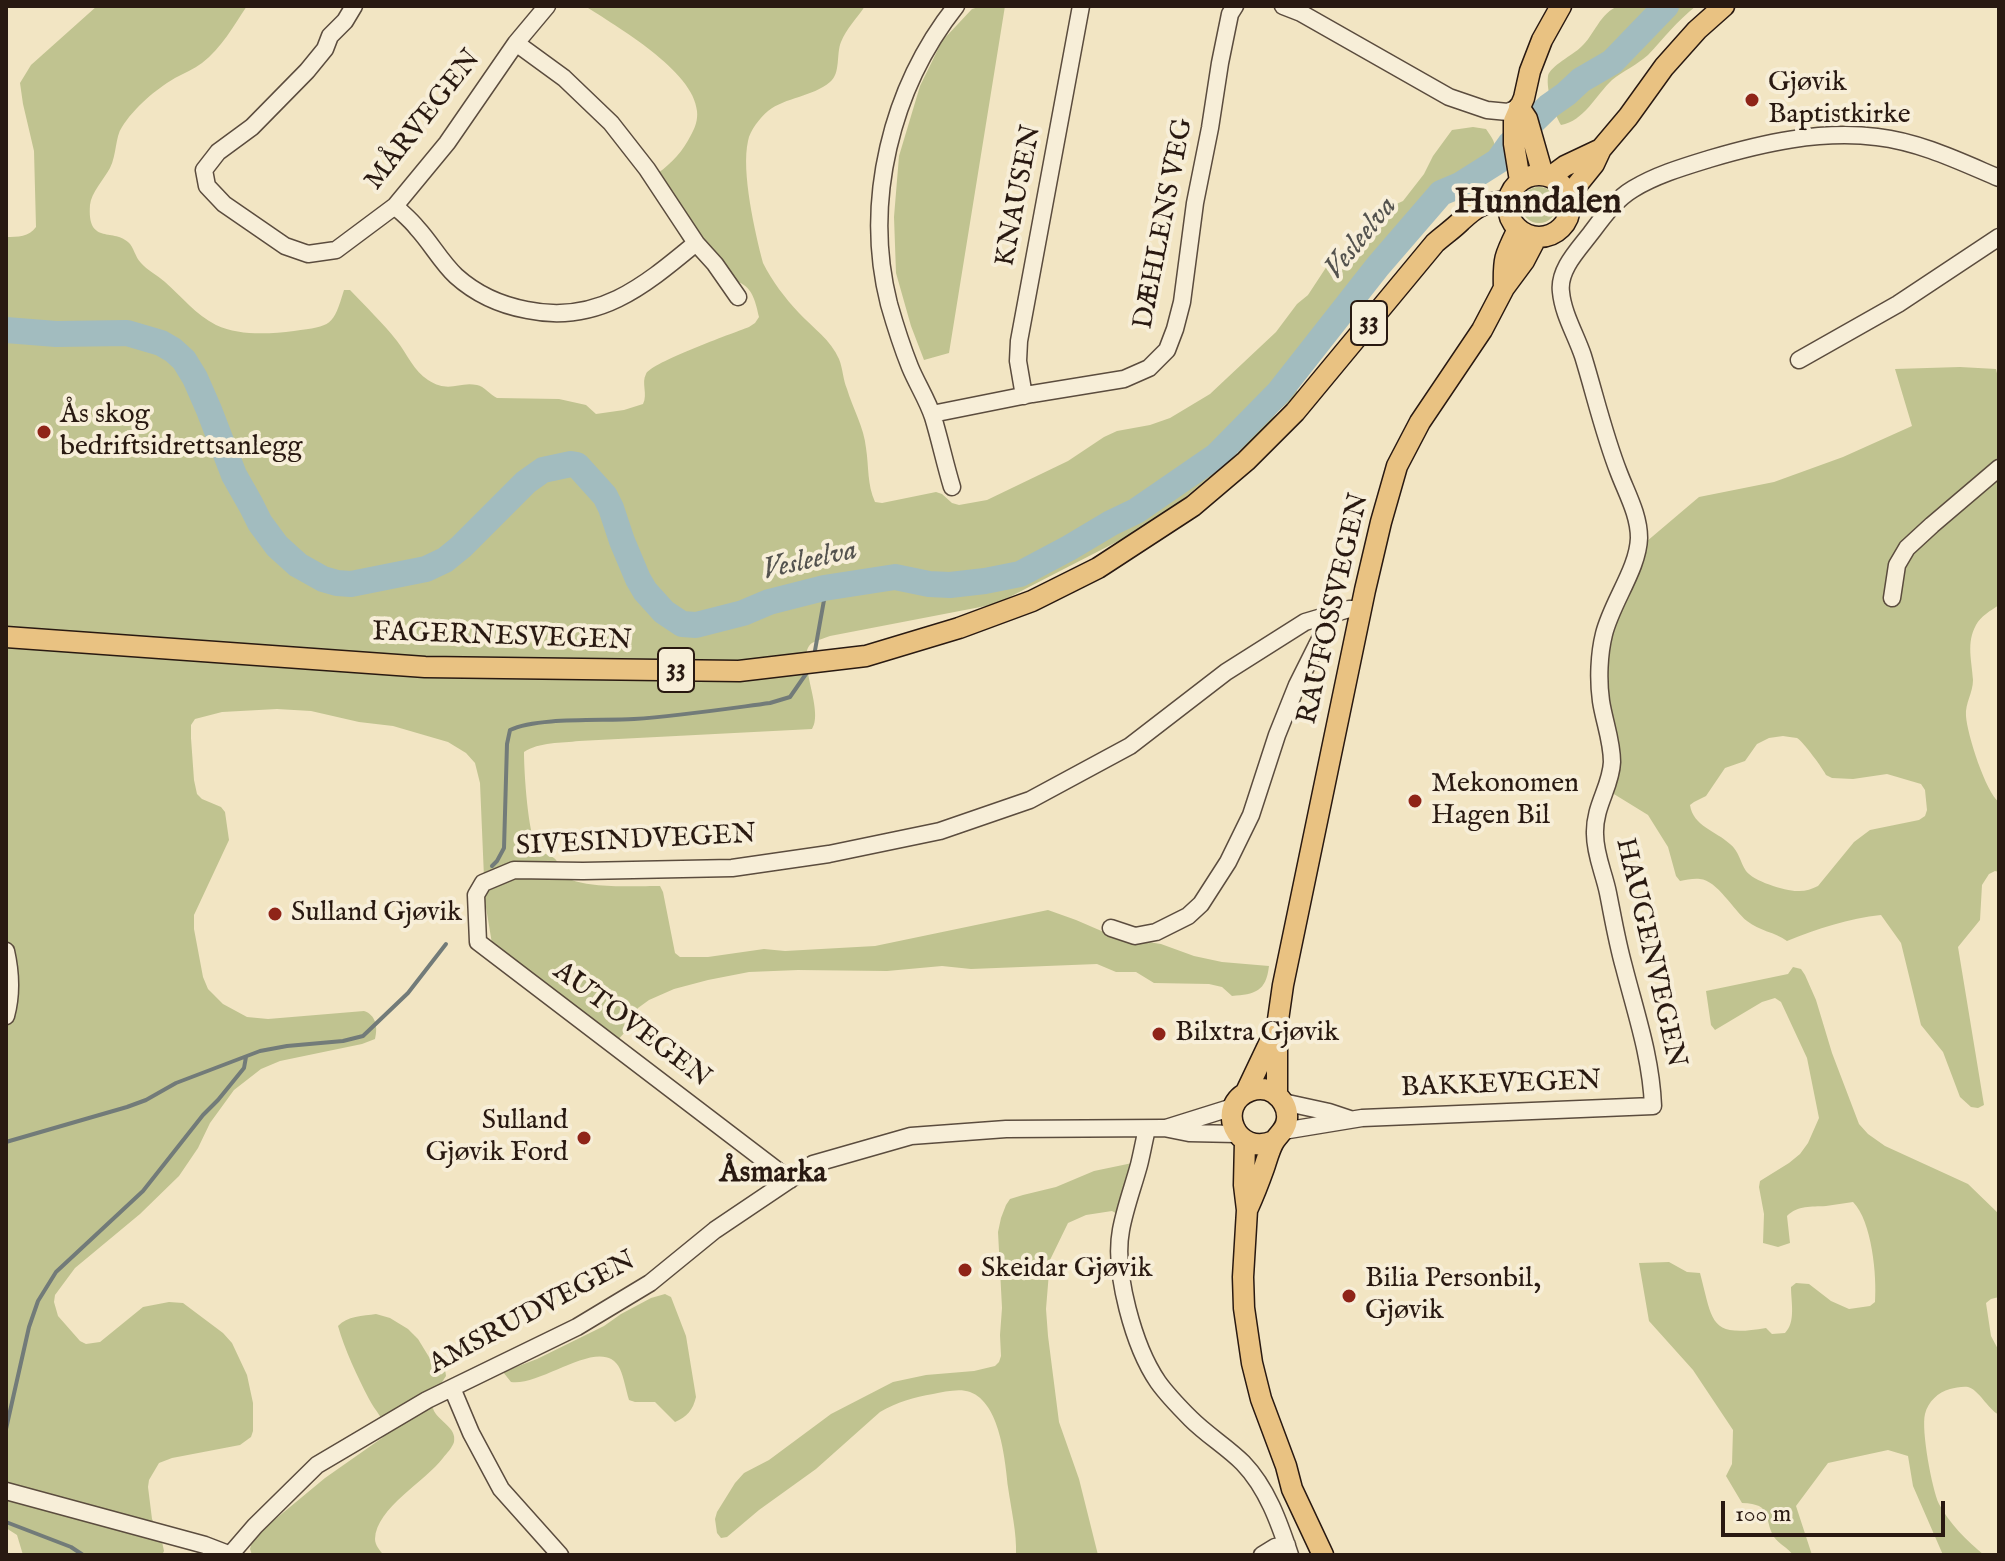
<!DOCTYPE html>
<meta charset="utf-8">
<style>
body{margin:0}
#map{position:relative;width:2005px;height:1561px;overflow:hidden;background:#f2e5c3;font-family:"IM FELL English",serif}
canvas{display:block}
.frame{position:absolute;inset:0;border:8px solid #291911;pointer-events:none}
.scale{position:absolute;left:1721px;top:1501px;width:224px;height:36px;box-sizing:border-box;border:4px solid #291911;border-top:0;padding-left:10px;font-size:24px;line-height:28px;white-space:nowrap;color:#291911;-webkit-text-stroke:6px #f7eed8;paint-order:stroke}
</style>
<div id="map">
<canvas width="2005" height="1561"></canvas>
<div class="frame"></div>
<div class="scale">100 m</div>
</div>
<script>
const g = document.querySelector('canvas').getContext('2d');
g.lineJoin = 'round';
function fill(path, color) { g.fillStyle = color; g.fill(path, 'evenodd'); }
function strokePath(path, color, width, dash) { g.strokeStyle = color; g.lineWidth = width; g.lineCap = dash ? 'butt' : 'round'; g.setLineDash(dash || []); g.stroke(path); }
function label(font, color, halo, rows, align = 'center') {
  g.font = font + ' "IM FELL English",serif'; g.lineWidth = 8; g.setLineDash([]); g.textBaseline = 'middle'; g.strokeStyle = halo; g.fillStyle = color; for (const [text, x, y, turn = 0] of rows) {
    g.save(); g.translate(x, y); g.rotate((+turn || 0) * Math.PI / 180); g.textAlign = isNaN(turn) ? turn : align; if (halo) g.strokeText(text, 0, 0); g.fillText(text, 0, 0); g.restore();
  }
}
const green = new Path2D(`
 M97,6H247C234,25 221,49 202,63C194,69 184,73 175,78C156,89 134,108 122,127C115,137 117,154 110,168C104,179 91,193 90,205C87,245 112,228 128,242C134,247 135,257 141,263C147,270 157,275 165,282C181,296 196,315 216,325C240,336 269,334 294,331C332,326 333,326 344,290H350C366,307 383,323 397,341C407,354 414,371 428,380C450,394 458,381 477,385C484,386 490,395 497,398L559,399L586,405L596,414L624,410L643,404C648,394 641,383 646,374C652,362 731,334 749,327L755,323L759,317C756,304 753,287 738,282C729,279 735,283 726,279C715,274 704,266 696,257C674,235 665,202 658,173C672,163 683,151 691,135C695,128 698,120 697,111C694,71 616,26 585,6H865C858,17 846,29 841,42C836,54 841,73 830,82C812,97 786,97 768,111C760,118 750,130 748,141C741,172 755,232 763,263C772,281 785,298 799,313C813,328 831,340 839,359C843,369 843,380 847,389C853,409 864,427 866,448C869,467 867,484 875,502L882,503L936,492L942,494L952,503L959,505L987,500L1068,461L1104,437L1117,431L1150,425L1170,418L1210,394L1276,332L1297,304L1308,295L1327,266L1379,212L1403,201L1424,174L1433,156L1452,130L1473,127L1486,129C1492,138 1497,143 1494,153L1458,173L1380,251L1367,267L1348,287L1327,315L1300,346L1296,359L1295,373L1297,392L1293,398L1277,412L1261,434L1239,451L1225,466L1208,478L1182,500L1130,535L996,604L830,636C825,638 817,640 812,643C794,655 825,710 812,729L579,741C562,743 539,742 524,752C524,770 528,838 538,849C542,854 549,854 554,858C560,863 561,873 568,878C587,889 638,886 660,886L663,892L675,953L680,957H708L764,949L785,951L875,946L1048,910L1076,920L1127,942H1148L1161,944L1194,956L1222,962L1269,966C1266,992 1255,994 1232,996L1222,987L1209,984L1154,983L1136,972H1116L1097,964L971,969L942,966L887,971L798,970L749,972L708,980L674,989L649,1000L638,1008L630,1019L625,1032L616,1042L494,956L485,901L480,783L475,763L466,753L448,742L393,726L359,722L311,711L277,709L222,712L195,719L191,725V738L194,780L197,794L202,799L221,807L225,812L229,840L194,915V929L203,977L208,989L223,1004L247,1017L268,1019L364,1011C376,1015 378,1027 375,1039L362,1044L280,1061L261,1069L234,1090L210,1123L198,1148L179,1176L140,1214L75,1268L55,1295L54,1302L58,1316L80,1341L86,1344L100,1342L143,1307L169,1302L183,1303L223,1333L232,1343L247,1375L253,1403V1431L251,1437L240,1445L172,1458L159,1463L149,1480L148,1487L152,1519L161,1537L164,1551L162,1555H23L17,1535L6,1528V237C18,237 29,237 36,227L34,151L23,104L20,83L31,65Z
 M982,6H1005L949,353L924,360L911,326L896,273L894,217L899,156L920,86L942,41L972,9Z
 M1619,6H1696C1676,22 1665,37 1648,55C1637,65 1623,71 1612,80C1596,95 1584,121 1561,125C1554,113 1546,91 1548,76C1550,66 1573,55 1581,47C1594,36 1600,12 1619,6Z
 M1521 205a18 18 0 1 1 36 0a18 18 0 1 1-36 0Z
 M1960,367L1996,369L1999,382V605C1990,611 1981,616 1976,625C1966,643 1972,661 1973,680C1973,693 1965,703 1966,716C1967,734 1986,793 1999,802V872L1995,871L1989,874L1982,885L1980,920L1958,947L1984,1105L1978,1108L1971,1107L1960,1097L1943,1052L1921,1025L1901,943L1881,915C1849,918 1817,929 1787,941C1775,932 1759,931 1747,921C1734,911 1717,880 1700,879C1694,878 1686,880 1680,881L1676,876L1668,847L1648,815L1609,791L1596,678L1633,553L1699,497L1774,482L1843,457L1912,426L1895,369ZM1783,736C1787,737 1792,737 1797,738C1802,740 1824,770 1826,775L1832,778L1853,779L1887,774L1921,784L1925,790L1927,810L1925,816L1919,820L1870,830L1854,842L1818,886C1812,889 1806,891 1799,891C1787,892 1753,881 1746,871C1740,862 1739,851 1730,844C1716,831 1693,826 1690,805L1694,802L1706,796L1725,768L1745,761L1757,744L1769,738Z
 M1793,967L1801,969L1805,975L1816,1000L1832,1053L1859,1124L1868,1134L1885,1146L1968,1184L1999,1214V1297L1991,1299L1986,1303L1991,1336L1999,1351V1415C1987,1408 1979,1390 1968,1387C1963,1386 1955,1388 1950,1389C1938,1392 1928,1402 1925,1414C1921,1430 1932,1489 1939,1504C1949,1523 1967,1541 1984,1555H1943L1913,1486L1908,1456L1888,1450L1828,1463L1796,1506L1812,1555H1793C1788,1548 1779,1544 1774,1537C1763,1518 1774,1504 1742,1503L1726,1476L1732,1464L1733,1430L1693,1370L1649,1321L1639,1263L1669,1262L1687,1272L1700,1273C1713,1322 1709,1338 1766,1328L1772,1334L1785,1333C1796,1322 1791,1302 1791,1287L1796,1283L1809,1284L1831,1301L1849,1309L1870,1306L1875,1302C1877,1276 1872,1221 1853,1202C1844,1203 1835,1205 1826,1206C1811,1207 1798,1205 1787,1216L1790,1243L1778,1247L1763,1243L1764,1214L1759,1187L1760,1181L1789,1163L1800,1154L1808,1143L1819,1118L1807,1058L1781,1002L1775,998L1762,1002L1715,1030L1711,1025L1706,991L1788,974Z
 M1142,1161L1133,1214L1119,1215L1112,1211L1086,1215L1068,1223L1050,1260L1046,1309L1048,1336L1059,1422L1079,1479L1098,1555H1016C1017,1533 1011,1509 1008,1487C1005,1459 1000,1403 970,1392C959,1388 944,1392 933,1394C914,1397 897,1402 880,1412L816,1469L759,1510L727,1537L721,1538L717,1533L715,1519L717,1512L735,1483L744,1473L769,1460L831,1414L893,1382L926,1375L974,1371L995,1366L999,1362L1001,1356L1000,1335L1002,1308L998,1232L1001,1218L1006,1205L1010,1199L1023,1195L1056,1187L1094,1171Z
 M665,1294L671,1297L686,1336L696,1397C693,1410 687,1417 675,1422L655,1402H635L629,1400C626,1390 624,1378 620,1369C603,1333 542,1387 511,1382L503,1372L537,1359L604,1326L621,1314L651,1298Z
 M376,1314L390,1318L408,1329L418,1339L429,1357L445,1369L446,1376L431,1399C432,1403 432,1407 434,1411C440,1422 457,1428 454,1442C452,1448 447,1453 443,1458C426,1481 376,1508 375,1539C375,1545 380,1551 384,1555H252L250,1549L252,1542L261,1531L325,1478L382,1438L386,1433C385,1419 375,1411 369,1399C358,1378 344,1348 338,1326C347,1316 363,1316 376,1314Z`);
const stream = new Path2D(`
 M814,656L826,589
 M492,866L497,861L504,848L507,744L510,730C537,717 601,721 634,719C679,716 725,709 770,703L790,697L808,671
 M6,1142L127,1107L146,1100L176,1083L260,1051L287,1046L343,1041L363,1036L408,993L446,944
 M6,1429L29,1327L38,1301L56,1272L143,1191L203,1115L218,1100L244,1068L246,1057
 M6,1522L71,1547L83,1555`);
const river = new Path2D(`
 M6,330L56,334L127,333L161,343L173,350L184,360L195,378L209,410L234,475L251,505L260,523L277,546L298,565L323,579L337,583L351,584L426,569L445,560L461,547L526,482L543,470L571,464L577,465L605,496L611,508L622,541L638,579L645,591L664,612L682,624L696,625L743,613L769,602L824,588L895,577L929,584L950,585L985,581L1020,574L1069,548L1111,523L1136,511L1216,456L1279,392L1378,266L1441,193L1460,185L1498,161L1510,144L1549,106L1566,94L1581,80L1612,62L1666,6`);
const minor = new Path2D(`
 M354,6L345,21L330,36L325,49L307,71L252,127L218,152L204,170L207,186L224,204L285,246L308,254L336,250L395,206L447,143L516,43L547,6
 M1283,6L1301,13L1449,97L1487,110L1508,112L1519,107
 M395,206C402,213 411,220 417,228C431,243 441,262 456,276C476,294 500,305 527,310C598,325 644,286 696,243L647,169L611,123L564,78L516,43
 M696,243L715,264L738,297
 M1799,360L1898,304L1999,237
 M1024,396L1018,361L1019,341L1081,6
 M932,414L1032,394L1124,379L1149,368L1167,350L1175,329L1182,302L1195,203L1210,128L1220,63L1230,14L1235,6
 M952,487C945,464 940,440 933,417C927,399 917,384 910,367C902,347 895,325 889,304C863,202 891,88 956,6
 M1892,598L1897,565L1907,548L1932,525L1999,468
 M1111,928L1135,936L1156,932L1188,916L1201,904L1228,862L1251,815L1277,735L1297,685L1323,633L1322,617
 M6,951C11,973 12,994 6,1016
 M1283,1102L1329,1112L1350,1119
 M1166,1128L1233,1107
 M1147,1129C1144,1141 1142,1153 1139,1165C1133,1187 1125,1208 1121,1230C1113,1272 1134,1347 1158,1382C1168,1396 1180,1408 1191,1419C1207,1435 1227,1447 1243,1463C1267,1488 1279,1522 1290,1555
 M1283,1131L1362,1118L1653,1106C1651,1057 1636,1014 1624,967C1617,942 1613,918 1608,893C1604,873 1595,855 1595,834C1594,806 1611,787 1612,762C1612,741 1604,721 1601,701C1598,680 1599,654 1604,634C1612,602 1638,569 1639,538C1639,515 1627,494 1619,473C1604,435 1595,395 1583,356C1576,335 1563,314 1561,292C1558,270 1578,250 1591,233C1603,217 1616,199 1633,189C1656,175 1683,167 1709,159C1763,143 1820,130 1877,137C1920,142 1959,161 1999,178
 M790,1180L478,942L476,895L483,883L514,870L583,871L732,868L829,854L940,831L1030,800L1130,746L1226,672L1305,622L1349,609H1362
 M452,1388L471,1433L501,1489L560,1555
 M6,1491L205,1545L231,1555
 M230,1555L255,1526L317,1465L427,1400L577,1327L650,1283L715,1230L813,1164L911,1136L1006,1129L1164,1128L1189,1133L1237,1134
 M1262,1555L1275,1547L1287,1545`);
const major = new Path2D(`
 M1519,107L1527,119L1543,175
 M1508 206a31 31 0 1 1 62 0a31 31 0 1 1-62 0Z
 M1550,177L1565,166L1601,149
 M1520,181L1514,144V121L1524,98L1530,71L1542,40L1561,6
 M1569,195L1594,164L1601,149L1628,117L1664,67L1697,30L1724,6
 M1504,288C1503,258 1505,255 1518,229
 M6,637L425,667L739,671L866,656L959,628L1032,601L1098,568L1193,506L1246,461L1295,412L1435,243C1444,235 1453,229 1461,221C1479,204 1484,203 1508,201
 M1246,1092L1275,1031
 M1277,1095V1027L1283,985L1365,590L1381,522L1397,466L1420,422L1482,330L1504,288L1524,261L1536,238
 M1245,1141L1244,1185L1247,1210L1243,1277L1244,1308L1252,1363L1261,1399L1286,1466L1292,1489L1323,1555
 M1248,1208C1254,1195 1259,1182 1264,1168C1267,1159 1270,1147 1275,1140C1281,1132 1286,1129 1287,1119C1288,1108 1282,1099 1274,1093C1266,1088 1258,1088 1250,1091C1214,1105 1236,1158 1274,1141`);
const markers = [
 [1752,100,8,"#8f2418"],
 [44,432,8,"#8f2418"],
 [1415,801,8,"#8f2418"],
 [275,914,8,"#8f2418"],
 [1159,1034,8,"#8f2418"],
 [584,1138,8,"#8f2418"],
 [965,1270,8,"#8f2418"],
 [1349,1296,8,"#8f2418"]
];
const shields = [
 [1369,323,36],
 [676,670,36]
];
const shieldNames = [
 ["33",1369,323],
 ["33",676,670]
];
const poiNames = [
 ["Gjøvik",1768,84],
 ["Baptistkirke",1768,116],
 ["Ås skog",60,416],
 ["bedriftsidrettsanlegg",60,448],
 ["Mekonomen",1431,785],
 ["Hagen Bil",1431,817],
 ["Sulland Gjøvik",291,914],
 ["Bilxtra Gjøvik",1175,1034],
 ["Sulland",568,1122,"right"],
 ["Gjøvik Ford",568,1154,"right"],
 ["Skeidar Gjøvik",981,1270],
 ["Bilia Personbil,",1365,1280],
 ["Gjøvik",1365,1312]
];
const streetNames = [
 ["MÅRVEGEN",424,121,-52],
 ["KNAUSEN",1020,196,-79],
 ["DÆHLENS VEG",1165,224,-79],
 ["RAUFOSSVEGEN",1335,609,-77],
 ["FAGERNESVEGEN",502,638,2],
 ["SIVESINDVEGEN",636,842,-3],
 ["HAUGENVEGEN",1649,953,77],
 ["AUTOVEGEN",631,1026,37],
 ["BAKKEVEGEN",1501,1086,-2],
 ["AMSRUDVEGEN",533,1314,-28]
];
const waterNames = [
 ["Vesleelva",1362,239,-51],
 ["Vesleelva",810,562,-13]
];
const neighbourhoodNames = [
 ["Åsmarka",773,1175]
];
const districtNames = [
 ["Hunndalen",1538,205]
];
fill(green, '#c0c390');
strokePath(stream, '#727b79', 4);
strokePath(river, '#a2bcbf', 26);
strokePath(minor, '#5b4c3e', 19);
strokePath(major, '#291911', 23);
strokePath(minor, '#f7eed8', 16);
strokePath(major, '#e9c282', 20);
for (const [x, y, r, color] of markers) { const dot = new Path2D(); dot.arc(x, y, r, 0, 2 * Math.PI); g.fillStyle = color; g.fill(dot); strokePath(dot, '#f7eed8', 3); }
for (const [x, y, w] of shields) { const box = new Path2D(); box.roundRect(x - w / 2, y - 22, w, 44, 6); g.fillStyle = '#f7eed8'; g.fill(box); strokePath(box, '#291911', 2); }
label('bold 26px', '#291911', null, shieldNames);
label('28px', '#291911', '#f7eed8', poiNames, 'left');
label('28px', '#291911', '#f7eed8', streetNames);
label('italic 30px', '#53524e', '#f7eed8', waterNames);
label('bold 30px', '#291911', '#f7eed8', neighbourhoodNames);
label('bold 36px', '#291911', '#f7eed8', districtNames);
</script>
